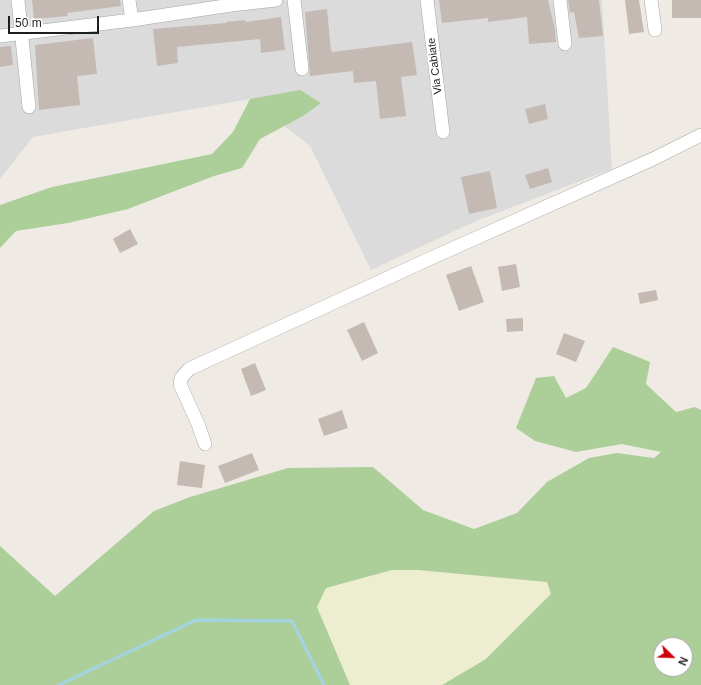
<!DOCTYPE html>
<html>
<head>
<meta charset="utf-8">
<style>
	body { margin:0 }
	#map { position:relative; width:701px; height:685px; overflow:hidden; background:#efebe4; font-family:Helvetica,sans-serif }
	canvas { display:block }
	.north { position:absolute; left:653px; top:637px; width:40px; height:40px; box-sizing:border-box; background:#fff; border:1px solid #a5a5a5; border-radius:50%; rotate:113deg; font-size:11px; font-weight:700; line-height:16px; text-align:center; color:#1e1e1e }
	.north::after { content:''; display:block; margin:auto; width:14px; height:18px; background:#cc000c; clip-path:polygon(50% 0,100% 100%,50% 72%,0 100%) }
	.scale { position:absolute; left:8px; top:16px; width:91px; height:18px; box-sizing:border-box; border:2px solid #1e1e1e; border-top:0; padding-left:5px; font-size:12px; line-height:14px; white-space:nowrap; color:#1e1e1e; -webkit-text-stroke:3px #fff; paint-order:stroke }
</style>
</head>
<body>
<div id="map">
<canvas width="701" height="685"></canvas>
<div class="north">N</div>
<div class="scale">50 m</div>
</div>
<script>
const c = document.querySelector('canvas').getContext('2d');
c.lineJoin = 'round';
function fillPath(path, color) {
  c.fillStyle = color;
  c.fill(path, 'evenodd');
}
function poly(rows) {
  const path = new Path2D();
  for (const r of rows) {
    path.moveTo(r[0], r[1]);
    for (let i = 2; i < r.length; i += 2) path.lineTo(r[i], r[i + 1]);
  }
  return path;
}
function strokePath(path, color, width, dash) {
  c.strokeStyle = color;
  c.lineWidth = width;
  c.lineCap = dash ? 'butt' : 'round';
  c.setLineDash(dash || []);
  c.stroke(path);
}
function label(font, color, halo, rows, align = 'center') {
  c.font = font + ' Helvetica,sans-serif';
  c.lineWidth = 4;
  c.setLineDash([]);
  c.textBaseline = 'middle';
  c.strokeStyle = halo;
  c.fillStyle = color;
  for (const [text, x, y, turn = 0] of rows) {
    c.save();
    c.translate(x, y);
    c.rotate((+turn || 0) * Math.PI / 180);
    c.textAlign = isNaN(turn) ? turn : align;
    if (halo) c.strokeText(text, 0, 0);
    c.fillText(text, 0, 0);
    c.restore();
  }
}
const residential = poly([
	[0,0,602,0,612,169,476,221,371,270,310,146,250,99,33,137,0,179]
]);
const farmland = poly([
	[392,570,418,570,547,582,551,594,486,659,442,685,350,685,317,606,326,588]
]);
const forest = poly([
	[300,90,321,103,303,116,260,139,242,168,214,176,128,209,68,223,16,231,0,248,0,205,52,187,212,154,233,132,250,99],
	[613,347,650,362,646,384,676,412,695,407,701,410,701,685,442,685,486,659,551,594,547,582,418,570,392,570,326,588,317,607,350,685,0,685,0,546,55,596,154,511,190,497,288,468,373,467,423,510,474,529,517,513,547,482,589,458,617,453,654,458,661,452,622,444,576,452,535,441,516,428,536,378,554,376,566,398,586,388],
	[661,645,685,645,685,669,661,669]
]);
const stream = poly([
	[59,685,196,620,292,621,324,685]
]);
const building = poly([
	[32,0,120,0,121,6,67,13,68,16,34,19],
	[439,0,548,0,555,29,556,42,529,44,527,17,488,22,488,18,442,23],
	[568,0,599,0,603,36,579,38,574,12,570,13],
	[625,0,639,0,644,32,629,34],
	[672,0,701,0,701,18,672,18],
	[327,9,331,51,333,52,412,42,417,75,401,77,406,116,380,119,376,81,354,83,353,71,310,76,305,12],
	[281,17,285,50,261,53,260,39,177,47,178,63,157,66,153,29,226,23,226,22,245,20,246,22],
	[93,38,97,74,77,76,80,105,39,110,35,45],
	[11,46,13,65,0,67,0,47],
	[545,104,548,119,529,124,525,109],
	[548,168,552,182,530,189,525,175],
	[490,171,497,208,469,214,461,177],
	[130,229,138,244,120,253,113,239],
	[516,264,520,287,502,291,498,267],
	[471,266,484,302,459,311,446,275],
	[656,290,658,300,640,304,638,293],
	[523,318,523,331,507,332,506,319],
	[364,322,378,353,362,361,347,330],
	[564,333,585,341,576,362,556,354],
	[255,363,266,390,251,396,241,369],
	[342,410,348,428,324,436,318,419],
	[252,453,259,470,225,483,218,466],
	[180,461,205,465,202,488,177,485]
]);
const minor = poly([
	[18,0,29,107],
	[129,0,132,20],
	[294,0,302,69],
	[427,0,443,132],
	[560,0,565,44],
	[651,0,655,30],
	[0,36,132,20,231,5,276,0],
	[205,444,198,424,180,384,181,378,189,369,429,259,653,159,701,135]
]);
const streetNames = [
	["Via Cabiate",435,66,-97]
];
fillPath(residential, '#dcdbdb');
fillPath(farmland, '#edeecf');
fillPath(forest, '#acce99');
strokePath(stream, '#a4d3dd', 3.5);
fillPath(building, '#c4bab3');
strokePath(minor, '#a5a5a5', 14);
strokePath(minor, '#fff', 13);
label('11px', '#1e1e1e', '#fff', streetNames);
</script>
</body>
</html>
